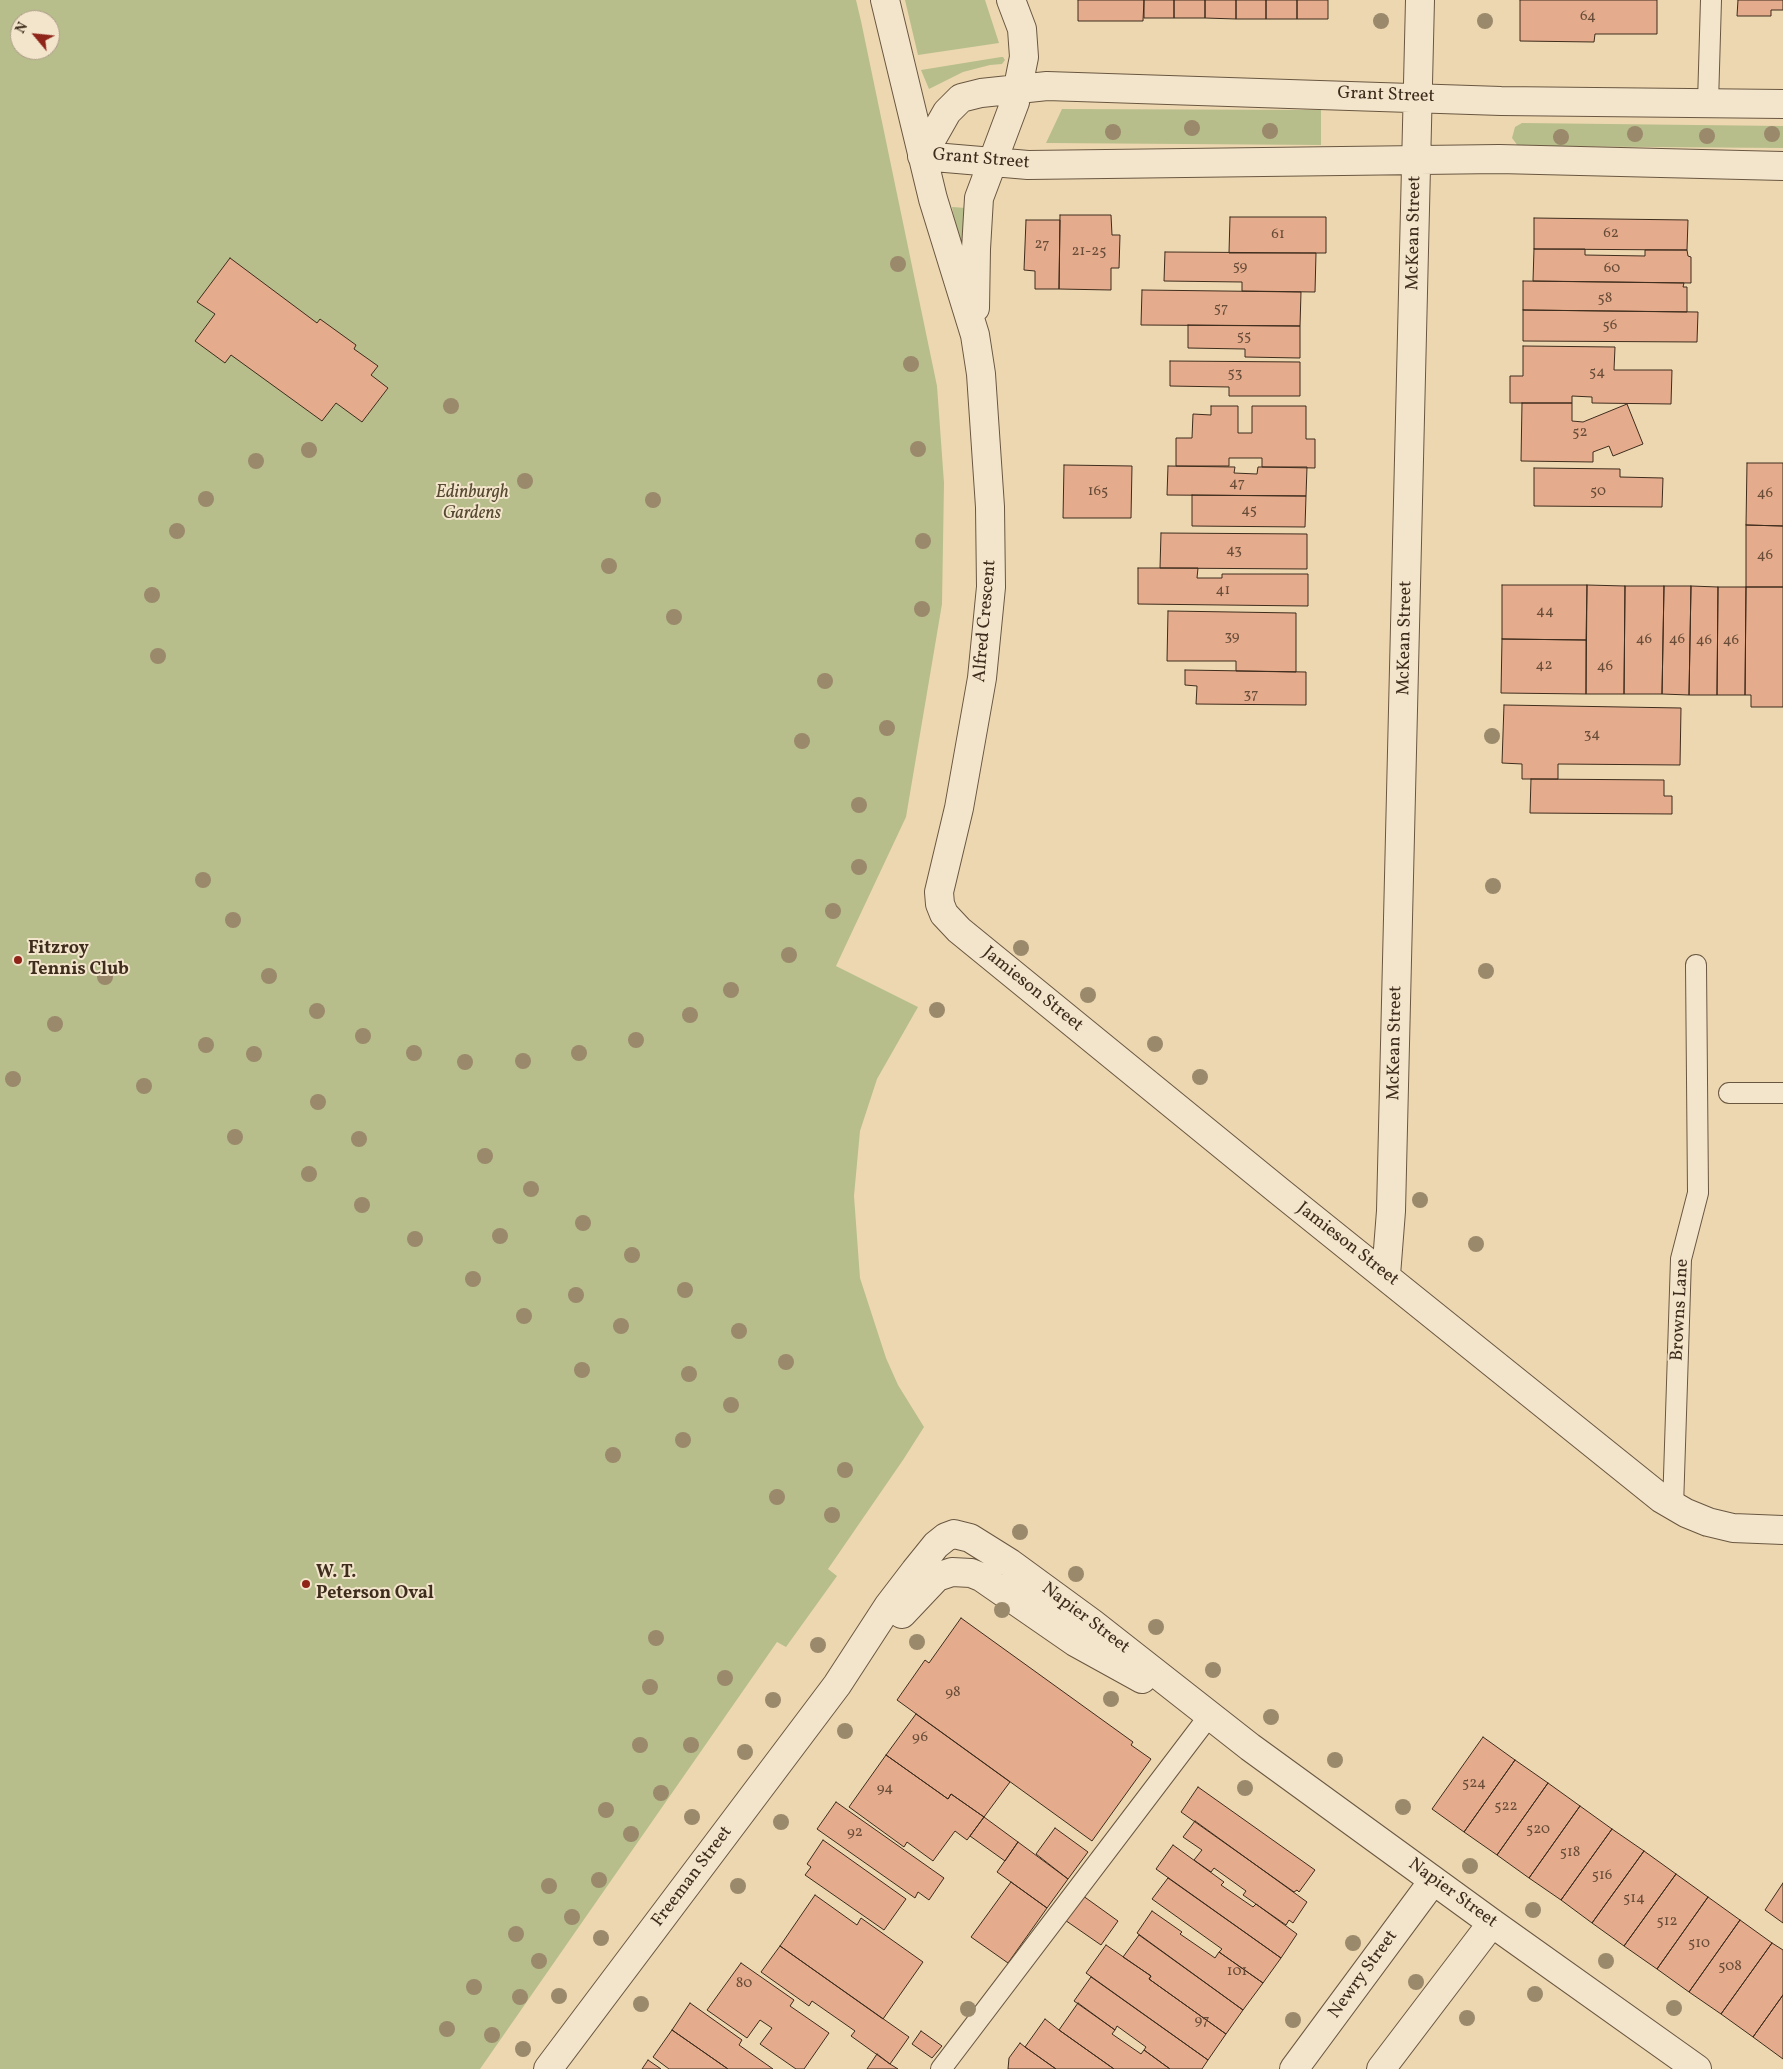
<!DOCTYPE html>
<html>
<head>
<meta charset="utf-8">
<style>
	body { margin:0 }
	#map { position:relative; width:1783px; height:2069px; overflow:hidden; background:#edd7b1; font-family:Vollkorn,serif }
	canvas { display:block }
	.north { position:absolute; left:10px; top:10px; width:50px; height:50px; box-sizing:border-box; background:#f3e5cc; border:1px solid #ab9b86; border-radius:50%; rotate:298deg; font-size:14px; font-weight:700; line-height:20px; text-align:center; color:#3e2c1c }
	.north::after { content:''; display:block; margin:auto; width:18px; height:22px; background:#8f2418; clip-path:polygon(50% 0,100% 100%,50% 72%,0 100%) }
</style>
</head>
<body>
<div id="map">
<canvas width="1783" height="2069"></canvas>
<div class="north">N</div>
</div>
<script>
const c = document.querySelector('canvas').getContext('2d');
c.lineJoin = 'round';
function fillPath(path, color) {
  c.fillStyle = color;
  c.fill(path, 'evenodd');
}
function poly(rows) {
  const path = new Path2D();
  for (const r of rows) {
    path.moveTo(r[0], r[1]);
    for (let i = 2; i < r.length; i += 2) path.lineTo(r[i], r[i + 1]);
  }
  return path;
}
function strokePath(path, color, width, dash) {
  c.strokeStyle = color;
  c.lineWidth = width;
  c.lineCap = dash ? 'butt' : 'round';
  c.setLineDash(dash || []);
  c.stroke(path);
}
function label(font, color, halo, rows, align = 'center') {
  c.font = font + ' Vollkorn,serif';
  c.lineWidth = 4;
  c.setLineDash([]);
  c.textBaseline = 'middle';
  c.strokeStyle = halo;
  c.fillStyle = color;
  for (const [text, x, y, turn = 0] of rows) {
    c.save();
    c.translate(x, y);
    c.rotate((+turn || 0) * Math.PI / 180);
    c.textAlign = isNaN(turn) ? turn : align;
    if (halo) c.strokeText(text, 0, 0);
    c.fillText(text, 0, 0);
    c.restore();
  }
}
const green = poly([
	[0,0,856,0,861,21,937,386,944,483,942,604,906,817,836,966,918,1007,877,1079,860,1131,854,1196,860,1278,886,1358,898,1385,924,1427,903,1460,828,1569,837,1576,786,1647,777,1642,480,2069,0,2069],
	[20,20,50,20,50,50,20,50],
	[905,0,985,0,999,43,918,55],
	[1001,57,1003,57,1005,60,1002,64,990,65,963,72,929,89,921,70],
	[1062,109,1321,110,1321,145,1046,143],
	[1522,123,1783,126,1783,148,1523,146,1518,146,1512,138,1515,127],
	[952,207,966,208,963,267]
]);
const building = poly([
	[1078,0,1144,0,1143,21,1078,21,1078,0],
	[1144,0,1174,0,1174,18,1144,18,1144,0],
	[1174,0,1205,0,1205,18,1174,18,1174,0],
	[1205,0,1236,0,1236,19,1205,18,1205,0],
	[1236,0,1266,0,1266,19,1236,19,1236,0],
	[1266,0,1297,0,1297,19,1266,19,1266,0],
	[1297,0,1328,0,1328,19,1297,19,1297,0],
	[1520,0,1657,0,1657,34,1595,34,1594,42,1520,41,1520,0],
	[1738,0,1783,0,1783,10,1771,10,1771,16,1737,16,1738,0],
	[1060,215,1111,215,1112,235,1120,235,1119,268,1111,268,1111,290,1059,289,1060,215],
	[1230,217,1326,217,1326,253,1229,253,1230,217],
	[1534,218,1688,220,1687,250,1534,249,1534,218],
	[1026,220,1060,220,1059,289,1035,289,1035,271,1024,270,1026,220],
	[1534,249,1585,249,1585,255,1645,256,1645,250,1687,250,1688,256,1691,257,1691,283,1533,281,1534,249],
	[1165,252,1316,253,1315,292,1242,291,1242,282,1164,281,1165,252],
	[230,258,317,323,320,319,356,345,354,349,378,366,371,375,388,388,362,422,336,403,322,421,231,355,225,363,195,341,215,314,197,302,230,258],
	[1523,281,1684,283,1683,287,1687,287,1687,312,1523,310,1523,281],
	[1142,290,1301,292,1300,326,1141,325,1142,290],
	[1523,310,1698,312,1697,342,1523,341,1523,310],
	[1188,325,1300,326,1300,358,1245,357,1245,349,1188,348,1188,325],
	[1523,346,1615,347,1614,370,1672,370,1671,404,1592,403,1592,397,1572,396,1572,403,1510,403,1510,376,1523,376,1523,346],
	[1170,361,1300,362,1300,396,1229,396,1229,387,1170,386,1170,361],
	[1522,403,1572,403,1572,421,1583,422,1627,404,1643,444,1613,456,1609,446,1593,452,1593,462,1521,461,1522,403],
	[1211,406,1238,406,1238,433,1252,433,1252,406,1306,406,1306,439,1315,439,1315,468,1262,467,1262,458,1229,458,1229,466,1176,466,1176,438,1192,438,1193,414,1211,415,1211,406],
	[1747,463,1783,463,1783,526,1746,525,1747,463],
	[1064,465,1132,466,1131,518,1063,518,1064,465],
	[1168,466,1235,467,1234,473,1257,474,1258,467,1307,467,1306,496,1167,495,1168,466],
	[1534,468,1620,469,1620,477,1663,478,1662,507,1534,506,1534,468],
	[1192,495,1306,496,1305,527,1192,526,1192,495],
	[1746,525,1783,526,1783,587,1746,587,1746,525],
	[1161,533,1307,534,1307,569,1160,568,1161,533],
	[1138,568,1198,568,1197,578,1222,578,1222,574,1308,574,1308,606,1138,604,1138,568],
	[1502,585,1587,585,1586,640,1502,639,1502,585],
	[1587,585,1625,586,1624,694,1586,694,1587,585],
	[1625,586,1664,586,1662,694,1624,694,1625,586],
	[1664,586,1691,586,1689,695,1662,694,1664,586],
	[1691,586,1718,587,1717,695,1689,695,1691,586],
	[1718,587,1746,587,1745,695,1717,695,1718,587],
	[1746,587,1783,587,1783,707,1751,707,1751,695,1745,695,1746,587],
	[1168,611,1296,613,1296,672,1236,671,1236,661,1167,661,1168,611],
	[1502,639,1586,640,1586,694,1501,693,1502,639],
	[1185,670,1306,672,1306,705,1196,704,1197,686,1185,685,1185,670],
	[1504,705,1681,708,1680,765,1558,764,1558,779,1522,779,1522,764,1502,763,1504,705],
	[1531,779,1664,780,1664,796,1672,796,1672,814,1530,813,1531,779],
	[961,1618,1133,1742,1131,1745,1151,1759,1092,1841,897,1700,925,1660,929,1663,961,1618],
	[916,1714,1010,1782,984,1817,951,1794,948,1799,886,1755,916,1714],
	[1483,1737,1515,1760,1464,1832,1432,1809,1483,1737],
	[886,1755,948,1799,951,1794,984,1817,967,1840,955,1831,933,1861,907,1842,904,1847,849,1807,886,1755],
	[1515,1760,1548,1783,1497,1855,1464,1832,1515,1760],
	[1548,1783,1580,1806,1529,1878,1497,1855,1548,1783],
	[1198,1787,1315,1870,1299,1892,1297,1890,1294,1892,1181,1812,1198,1787],
	[836,1802,944,1878,929,1900,918,1892,915,1898,817,1829,836,1802],
	[1580,1806,1612,1829,1561,1900,1529,1878,1580,1806],
	[984,1817,1018,1842,1005,1861,970,1836,984,1817],
	[1195,1821,1307,1902,1293,1923,1289,1920,1286,1925,1243,1895,1246,1891,1214,1868,1211,1872,1194,1860,1202,1850,1183,1837,1195,1821],
	[1055,1828,1088,1852,1068,1879,1036,1854,1055,1828],
	[1612,1829,1644,1851,1592,1923,1561,1900,1612,1829],
	[823,1840,906,1899,884,1930,805,1875,811,1867,807,1864,823,1840],
	[1018,1842,1068,1879,1047,1908,997,1872,1018,1842],
	[1173,1845,1224,1882,1221,1885,1253,1907,1256,1904,1297,1934,1281,1958,1156,1869,1173,1845],
	[1644,1851,1676,1874,1624,1946,1592,1923,1644,1851],
	[1676,1874,1708,1897,1657,1969,1624,1946,1676,1874],
	[1168,1878,1281,1958,1263,1983,1219,1952,1222,1949,1152,1899,1168,1878],
	[1011,1882,1047,1908,1008,1963,971,1937,1011,1882],
	[1783,1883,1783,1923,1765,1910,1783,1883],
	[1079,1893,1118,1921,1101,1945,1062,1918,1079,1893],
	[815,1895,857,1925,861,1918,923,1962,883,2019,780,1946,815,1895],
	[1708,1897,1740,1920,1689,1992,1657,1969,1708,1897],
	[1152,1911,1182,1932,1180,1934,1215,1958,1219,1952,1263,1983,1243,2010,1137,1933,1152,1911],
	[1740,1920,1772,1943,1721,2014,1689,1992,1740,1920],
	[1139,1935,1243,2010,1226,2034,1149,1979,1151,1976,1123,1957,1139,1935],
	[1772,1943,1783,1950,1783,1995,1753,2037,1721,2014,1772,1943],
	[1106,1945,1151,1976,1149,1979,1226,2034,1208,2060,1086,1973,1106,1945],
	[780,1946,909,2037,890,2064,851,2036,855,2031,812,2001,809,2006,761,1972,780,1946],
	[741,1963,794,2000,790,2006,829,2033,804,2069,796,2069,760,2044,772,2028,760,2020,747,2038,707,2010,741,1963],
	[1091,1977,1208,2060,1202,2069,1170,2069,1144,2050,1146,2047,1117,2026,1115,2030,1074,2001,1091,1977],
	[1783,1995,1783,2059,1753,2037,1783,1995],
	[690,2003,742,2040,739,2045,773,2069,728,2069,672,2030,690,2003],
	[1078,2003,1115,2030,1112,2034,1141,2054,1144,2050,1170,2069,1114,2069,1059,2030,1078,2003],
	[1045,2019,1059,2030,1114,2069,1056,2069,1025,2047,1045,2019],
	[672,2030,728,2069,669,2069,653,2057,672,2030],
	[921,2031,942,2046,932,2058,912,2044,921,2031],
	[1020,2043,1025,2047,1056,2069,1008,2069,1009,2058,1020,2043],
	[877,2054,890,2064,898,2069,867,2069,877,2054],
	[648,2060,661,2069,642,2069,648,2060]
]);
const service = poly([
	[1708,103,1711,0],
	[1729,1093,1783,1093],
	[1673,1507,1681,1259,1698,1193,1696,965],
	[941,2069,1209,1716]
]);
const minor = poly([
	[885,0,933,199,975,335,981,374,990,507,991,587,982,678,959,808,939,892,940,904,944,914,959,930,1279,1191,1662,1499,1686,1513,1708,1522,1733,1528,1783,1530],
	[1783,104,1501,101,1047,86,981,93,961,98,947,112,922,156,1028,165,1499,159,1783,166],
	[975,308,976,249,979,198,1015,102,1024,57,1022,29,1011,0],
	[1386,1275,1391,1211,1420,0],
	[902,1614,937,1577,952,1572,971,1573,981,1577,1075,1642,1142,1679],
	[548,2069,837,1685,889,1605,915,1571,936,1545,946,1537,954,1534,970,1538,1010,1563,1092,1623,1250,1747,1492,1923,1697,2069],
	[1294,2069,1433,1881],
	[1381,2069,1492,1923]
]);
const trees = [
	[1381,21],
	[1485,21],
	[1192,128],
	[1270,131],
	[1113,132],
	[1635,134],
	[1772,134],
	[1707,136],
	[1561,137],
	[898,264],
	[911,364],
	[451,406],
	[918,449],
	[309,450],
	[256,461],
	[525,481],
	[206,499],
	[653,500],
	[177,531],
	[923,541],
	[609,566],
	[152,595],
	[922,609],
	[674,617],
	[158,656],
	[825,681],
	[887,728],
	[1492,736],
	[802,741],
	[859,805],
	[859,867],
	[203,880],
	[1493,886],
	[833,911],
	[233,920],
	[1021,948],
	[789,955],
	[1486,971],
	[269,976],
	[105,977],
	[731,990],
	[1088,995],
	[937,1010],
	[317,1011],
	[690,1015],
	[55,1024],
	[363,1036],
	[636,1040],
	[1155,1044],
	[206,1045],
	[414,1053],
	[579,1053],
	[254,1054],
	[523,1061],
	[465,1062],
	[1200,1077],
	[13,1079],
	[144,1086],
	[318,1102],
	[235,1137],
	[359,1139],
	[485,1156],
	[309,1174],
	[531,1189],
	[1420,1200],
	[362,1205],
	[583,1223],
	[500,1236],
	[415,1239],
	[1476,1244],
	[632,1255],
	[473,1279],
	[685,1290],
	[576,1295],
	[524,1316],
	[621,1326],
	[739,1331],
	[786,1362],
	[582,1370],
	[689,1374],
	[731,1405],
	[683,1440],
	[613,1455],
	[845,1470],
	[777,1497],
	[832,1515],
	[1020,1532],
	[1076,1574],
	[1002,1610],
	[1156,1627],
	[656,1638],
	[917,1642],
	[818,1645],
	[1213,1670],
	[725,1678],
	[650,1687],
	[1111,1699],
	[773,1700],
	[1271,1717],
	[845,1731],
	[640,1745],
	[691,1745],
	[745,1752],
	[1335,1760],
	[1245,1788],
	[661,1793],
	[1403,1807],
	[606,1810],
	[692,1817],
	[781,1822],
	[631,1834],
	[1470,1866],
	[599,1880],
	[549,1886],
	[738,1886],
	[1533,1910],
	[572,1917],
	[516,1934],
	[601,1938],
	[1353,1943],
	[539,1961],
	[1606,1961],
	[1416,1982],
	[474,1987],
	[1535,1994],
	[559,1996],
	[520,1997],
	[641,2004],
	[1674,2008],
	[968,2009],
	[1467,2018],
	[1293,2020],
	[447,2029],
	[492,2035],
	[523,2049]
];
const markers = [
	[18,960,5,"#8f2418"],
	[306,1584,5,"#8f2418"]
];
const numberNames = [
	["64",1588,17],
	["62",1611,234],
	["61",1278,235],
	["27",1042,245],
	["21-25",1089,252],
	["59",1240,267],
	["60",1612,269],
	["58",1605,299],
	["57",1221,309],
	["56",1610,326],
	["55",1244,337],
	["54",1597,373],
	["53",1235,374],
	["52",1580,433],
	["47",1237,484],
	["165",1098,492],
	["50",1598,492],
	["46",1765,494],
	["45",1249,511],
	["43",1234,551],
	["46",1765,556],
	["41",1223,591],
	["44",1545,612],
	["39",1232,637],
	["46",1644,640],
	["46",1677,640],
	["46",1704,641],
	["46",1731,641],
	["42",1544,666],
	["46",1605,667],
	["37",1251,695],
	["34",1592,735],
	["98",953,1693],
	["96",920,1738],
	["524",1474,1784],
	["94",885,1789],
	["522",1506,1807],
	["520",1538,1830],
	["92",855,1833],
	["518",1570,1853],
	["516",1602,1876],
	["514",1634,1899],
	["512",1667,1922],
	["510",1699,1944],
	["508",1730,1967],
	["101",1237,1972],
	["80",744,1984],
	["97",1202,2021]
];
const streetNames = [
	["Grant Street",1386,96,2],
	["Grant Street",981,160,5],
	["McKean Street",1415,233,-89],
	["Alfred Crescent",986,621,-85],
	["McKean Street",1406,638,-89],
	["Jamieson Street",1032,990,39],
	["McKean Street",1396,1043,-89],
	["Jamieson Street",1347,1245,38],
	["Browns Lane",1681,1310,-87],
	["Napier Street",1085,1619,37],
	["Freeman Street",693,1877,-53],
	["Napier Street",1452,1894,36],
	["Newry Street",1364,1975,-54]
];
const parkNames = [
	["Edinburgh",472,494],
	["Gardens",472,515]
];
const poiNames = [
	["Fitzroy",28,950],
	["Tennis Club",28,971],
	["W. T.",316,1574],
	["Peterson Oval",316,1595]
];
fillPath(green, '#b7be8c');
fillPath(building, '#e4ab8c');
strokePath(building, '#3e2c1c', 1);
strokePath(service, '#6a5741', 22);
strokePath(minor, '#6a5741', 30);
strokePath(service, '#f3e5cc', 20);
strokePath(minor, '#f3e5cc', 28);
c.fillStyle = '#9a896b';
for (const [x, y] of trees) {
  c.beginPath();
  c.arc(x, y, 8, 0, 2 * Math.PI);
  c.fill();
}
for (const [x, y, r, color] of markers) {
  const dot = new Path2D();
  dot.arc(x, y, r, 0, 2 * Math.PI);
  c.fillStyle = color;
  c.fill(dot);
  strokePath(dot, '#f3e5cc', 2);
}
label('15px', '#684c38', null, numberNames);
label('18px', '#3e2c1c', '#f3e5cc', streetNames);
label('italic 18px', '#564932', '#f3e5cc', parkNames);
label('bold 18px', '#3e2c1c', '#f3e5cc', poiNames, 'left');
</script>
</body>
</html>
